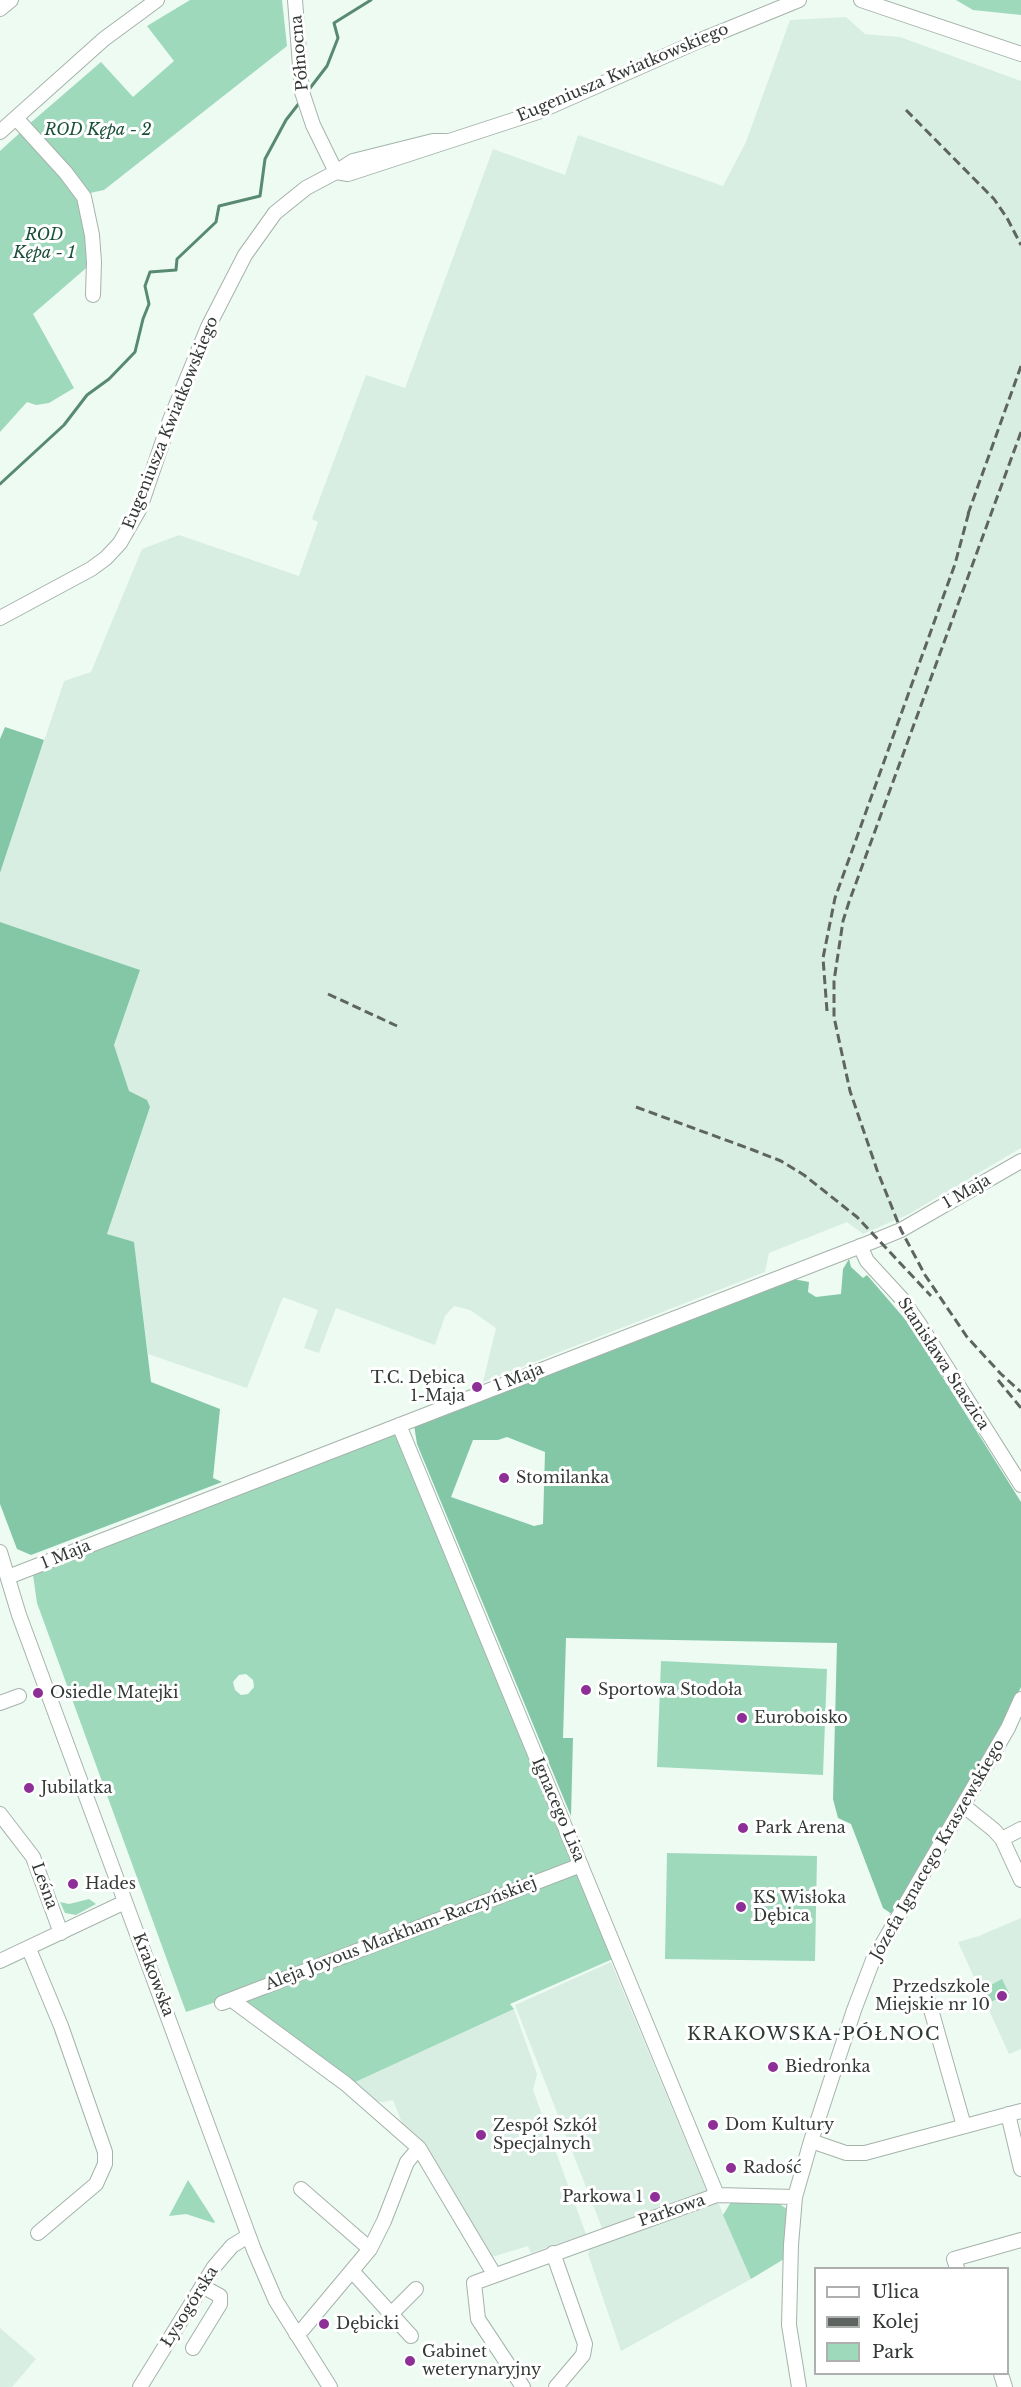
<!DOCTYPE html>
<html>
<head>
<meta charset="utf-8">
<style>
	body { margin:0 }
	#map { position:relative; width:1021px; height:2387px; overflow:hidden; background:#edfbf3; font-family:"Libre Baskerville",serif }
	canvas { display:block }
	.legend { position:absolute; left:814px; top:2267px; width:195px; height:108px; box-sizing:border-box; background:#fff; border:2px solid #aeb0af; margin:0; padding:8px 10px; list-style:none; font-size:18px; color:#343936 }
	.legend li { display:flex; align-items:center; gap:12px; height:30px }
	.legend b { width:30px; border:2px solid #aeb0af }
</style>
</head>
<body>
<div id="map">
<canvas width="1021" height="2387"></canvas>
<ul class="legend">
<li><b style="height:8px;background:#fff"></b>Ulica</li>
<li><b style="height:8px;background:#5e6561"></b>Kolej</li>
<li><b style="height:16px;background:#9fd9bc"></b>Park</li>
</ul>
</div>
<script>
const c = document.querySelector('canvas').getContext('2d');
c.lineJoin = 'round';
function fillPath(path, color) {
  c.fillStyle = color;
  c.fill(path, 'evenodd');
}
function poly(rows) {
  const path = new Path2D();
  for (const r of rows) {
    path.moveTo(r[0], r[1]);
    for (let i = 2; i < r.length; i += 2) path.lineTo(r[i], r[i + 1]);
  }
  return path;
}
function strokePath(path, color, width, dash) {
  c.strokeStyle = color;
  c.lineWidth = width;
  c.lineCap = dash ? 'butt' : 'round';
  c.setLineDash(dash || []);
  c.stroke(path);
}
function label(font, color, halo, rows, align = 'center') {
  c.font = font + ' "Libre Baskerville",serif';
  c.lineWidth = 6;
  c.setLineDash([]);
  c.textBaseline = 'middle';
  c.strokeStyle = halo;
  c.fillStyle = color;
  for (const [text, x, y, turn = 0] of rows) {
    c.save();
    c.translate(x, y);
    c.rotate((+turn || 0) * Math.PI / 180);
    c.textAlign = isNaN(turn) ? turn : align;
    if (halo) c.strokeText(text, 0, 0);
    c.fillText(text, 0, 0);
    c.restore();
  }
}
const built = poly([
	[846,17,865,34,900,37,1021,81,1021,1148,909,1214,863,1234,847,1222,769,1253,765,1272,483,1382,496,1328,470,1310,454,1306,445,1316,435,1345,336,1308,319,1353,304,1348,318,1310,283,1297,247,1388,148,1354,134,1243,107,1234,150,1107,147,1100,129,1092,114,1045,140,970,0,922,0,873,64,681,91,672,142,549,179,535,299,576,318,522,312,519,366,375,405,388,493,149,565,175,578,135,723,186,746,142,790,20],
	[1021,1918,1021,2049,1009,2054,958,1942,979,1936],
	[611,1962,707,2192,604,2233,515,2005],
	[514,2009,537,2074,533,2090,586,2234,531,2253,528,2246,489,2258,404,2128,393,2100,383,2102,371,2100,351,2084],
	[718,2202,751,2279,621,2351,588,2254,591,2246],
	[0,2328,36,2359,12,2387,0,2387]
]);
const green = poly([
	[190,0,282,0,287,46,104,190,90,193,28,125,101,62,133,97,174,61,147,26],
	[956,0,1021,0,1021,15,973,10],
	[23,130,79,195,92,263,33,314,74,388,49,403,36,405,27,402,0,432,0,151],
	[392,1433,397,1434,615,1958,510,2004,514,2009,351,2084,234,1996,186,2012,37,1603,33,1575],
	[246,1674,253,1680,254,1687,248,1694,241,1695,235,1690,233,1682,239,1675],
	[661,1661,827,1669,823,1775,657,1767],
	[667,1853,817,1856,815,1961,665,1959],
	[89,1899,96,1904,76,1915,65,1913,60,1902,69,1904],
	[1002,1979,1009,1993,989,2003,983,1989],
	[188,2180,215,2222,214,2223,186,2214,169,2216],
	[731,2202,778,2203,787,2209,784,2259,751,2279,723,2215]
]);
const forest = poly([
	[5,727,44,740,0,873,0,739],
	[0,922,140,970,114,1045,129,1091,147,1100,150,1107,107,1234,134,1242,151,1382,220,1409,213,1478,222,1482,31,1555,17,1549,0,1504],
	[849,1259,851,1267,863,1278,867,1275,910,1325,1021,1502,1021,1687,1003,1725,893,1915,883,1908,851,1824,838,1818,833,1799,837,1643,566,1638,563,1738,573,1738,571,1816,417,1444,414,1425,793,1279,809,1282,808,1292,816,1297,841,1294,843,1269],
	[507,1437,545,1452,543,1524,534,1526,451,1497,473,1440,498,1440]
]);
const stream = poly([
	[307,92,327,66,338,38,334,23,371,0],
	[0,484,64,425,87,395,109,379,135,352,143,319,149,304,145,286,150,272,176,270,177,259,216,222,219,206,260,196,265,159,286,120,300,102]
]);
const minor = poly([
	[861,0,1021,54],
	[0,9,11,0],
	[16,118,66,173,84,197,92,235,94,262,93,295],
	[0,132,104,39,157,0],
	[445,141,433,141,353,161,336,172,348,174,538,112,701,40,799,0],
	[0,618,91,569,106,558,120,543,140,508,170,420,208,327,245,255,275,213,306,188,336,172,313,125,302,92,295,0],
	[860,1246,867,1261,902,1299,920,1325,1021,1485],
	[399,1425,717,2195],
	[0,1552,19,1615,254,2250,276,2301,330,2387],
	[8,1577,879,1239,901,1230,1021,1161],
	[0,1703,19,1696],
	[964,1806,994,1830,1002,1839,1021,1880],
	[0,1814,33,1857,61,1933],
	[1002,1839,1021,1829],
	[29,1949,61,2026,105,2152,105,2164,96,2184,38,2233],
	[0,1961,125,1902],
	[926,1992,964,2126],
	[232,2000,346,2084,419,2148,494,2274],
	[222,2003,581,1865],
	[1008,2114,1021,2169],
	[811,2141,846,2153,865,2153,1021,2111],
	[301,2189,370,2249],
	[553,2253,585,2344,583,2355,556,2387],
	[957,2268,954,2259,1021,2240],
	[352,2271,411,2336],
	[392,2313,416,2289],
	[296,2334,303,2329,370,2249,384,2221,407,2162,419,2148],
	[193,2348,220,2304,220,2296,202,2286],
	[1001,2374,1005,2387],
	[140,2387,214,2267,232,2246,248,2236],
	[523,2387,478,2319,474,2283,717,2195,795,2197],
	[799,2387,789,2325,791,2245,795,2197,811,2141,854,2010,873,1960,1008,1728,1021,1699]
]);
const rail = poly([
	[906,110,994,199,1007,218,1021,245],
	[1021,432,849,902,843,921,834,981,834,1017,850,1091,877,1170,901,1230,925,1275,967,1337,1001,1374,1021,1392],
	[968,514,1021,366],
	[328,994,397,1026],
	[827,1011,823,958,835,898,955,564,970,508],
	[636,1107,753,1150,781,1161,804,1175,857,1217,931,1296],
	[998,1380,1021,1408]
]);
const markers = [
	[477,1387,6,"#8e2f98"],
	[504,1478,6,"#8e2f98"],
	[586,1690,6,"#8e2f98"],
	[38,1693,6,"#8e2f98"],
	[742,1718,6,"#8e2f98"],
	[29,1788,6,"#8e2f98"],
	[743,1828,6,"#8e2f98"],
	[73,1884,6,"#8e2f98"],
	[741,1907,6,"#8e2f98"],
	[1002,1996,6,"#8e2f98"],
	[773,2067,6,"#8e2f98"],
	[713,2125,6,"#8e2f98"],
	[481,2135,6,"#8e2f98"],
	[731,2168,6,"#8e2f98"],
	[655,2197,6,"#8e2f98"],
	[324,2324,6,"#8e2f98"],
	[410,2361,6,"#8e2f98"]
];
const streetNames = [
	["Północna",300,53,-95],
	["Eugeniusza Kwiatkowskiego",623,73,-23],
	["Eugeniusza Kwiatkowskiego",171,423,-68],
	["1 Maja",967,1192,-30],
	["Stanisława Staszica",943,1364,57],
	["1 Maja",519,1378,-21],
	["1 Maja",66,1555,-22],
	["Ignacego Lisa",558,1810,67],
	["Józefa Ignacego Kraszewskiego",938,1850,-60],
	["Leśna",44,1886,70],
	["Aleja Joyous Markham-Raczyńskiej",401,1934,-21],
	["Krakowska",153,1975,69],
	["Parkowa",672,2211,-19],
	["Łysogórska",190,2307,-58]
];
const parkNames = [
	["ROD Kępa - 2",98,130],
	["ROD",44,235],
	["Kępa - 1",44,253]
];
const poiNames = [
	["T.C. Dębica",465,1378,"right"],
	["1-Maja",465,1396,"right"],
	["Stomilanka",516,1478],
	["Sportowa Stodoła",598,1690],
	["Osiedle Matejki",50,1693],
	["Euroboisko",754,1718],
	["Jubilatka",41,1788],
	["Park Arena",755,1828],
	["Hades",85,1884],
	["KS Wisłoka",753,1898],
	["Dębica",753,1916],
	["Przedszkole",990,1987,"right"],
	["Miejskie nr 10",990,2005,"right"],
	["Biedronka",785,2067],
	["Dom Kultury",725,2125],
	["Zespół Szkół",493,2126],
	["Specjalnych",493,2144],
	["Radość",743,2168],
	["Parkowa 1",643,2197,"right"],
	["Dębicki",336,2324],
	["Gabinet",422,2352],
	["weterynaryjny",422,2370]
];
const neighbourhoodNames = [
	["KRAKOWSKA-PÓŁNOC",814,2035]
];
fillPath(built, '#d9eee3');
fillPath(green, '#9fd9bc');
fillPath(forest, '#83c7a7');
strokePath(stream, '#588a72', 3);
strokePath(minor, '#a5b3ab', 16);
strokePath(minor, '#fff', 14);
strokePath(rail, '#5e6561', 3, [9, 4.5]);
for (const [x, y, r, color] of markers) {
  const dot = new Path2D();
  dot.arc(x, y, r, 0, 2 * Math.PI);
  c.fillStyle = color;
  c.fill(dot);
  strokePath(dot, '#fff', 2);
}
label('16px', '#343936', '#fff', streetNames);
label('italic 16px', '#1a4f39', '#fff', parkNames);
label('16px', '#343936', '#fff', poiNames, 'left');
c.letterSpacing = '1.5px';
label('18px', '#2f3a34', '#fff', neighbourhoodNames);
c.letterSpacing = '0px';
</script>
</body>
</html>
